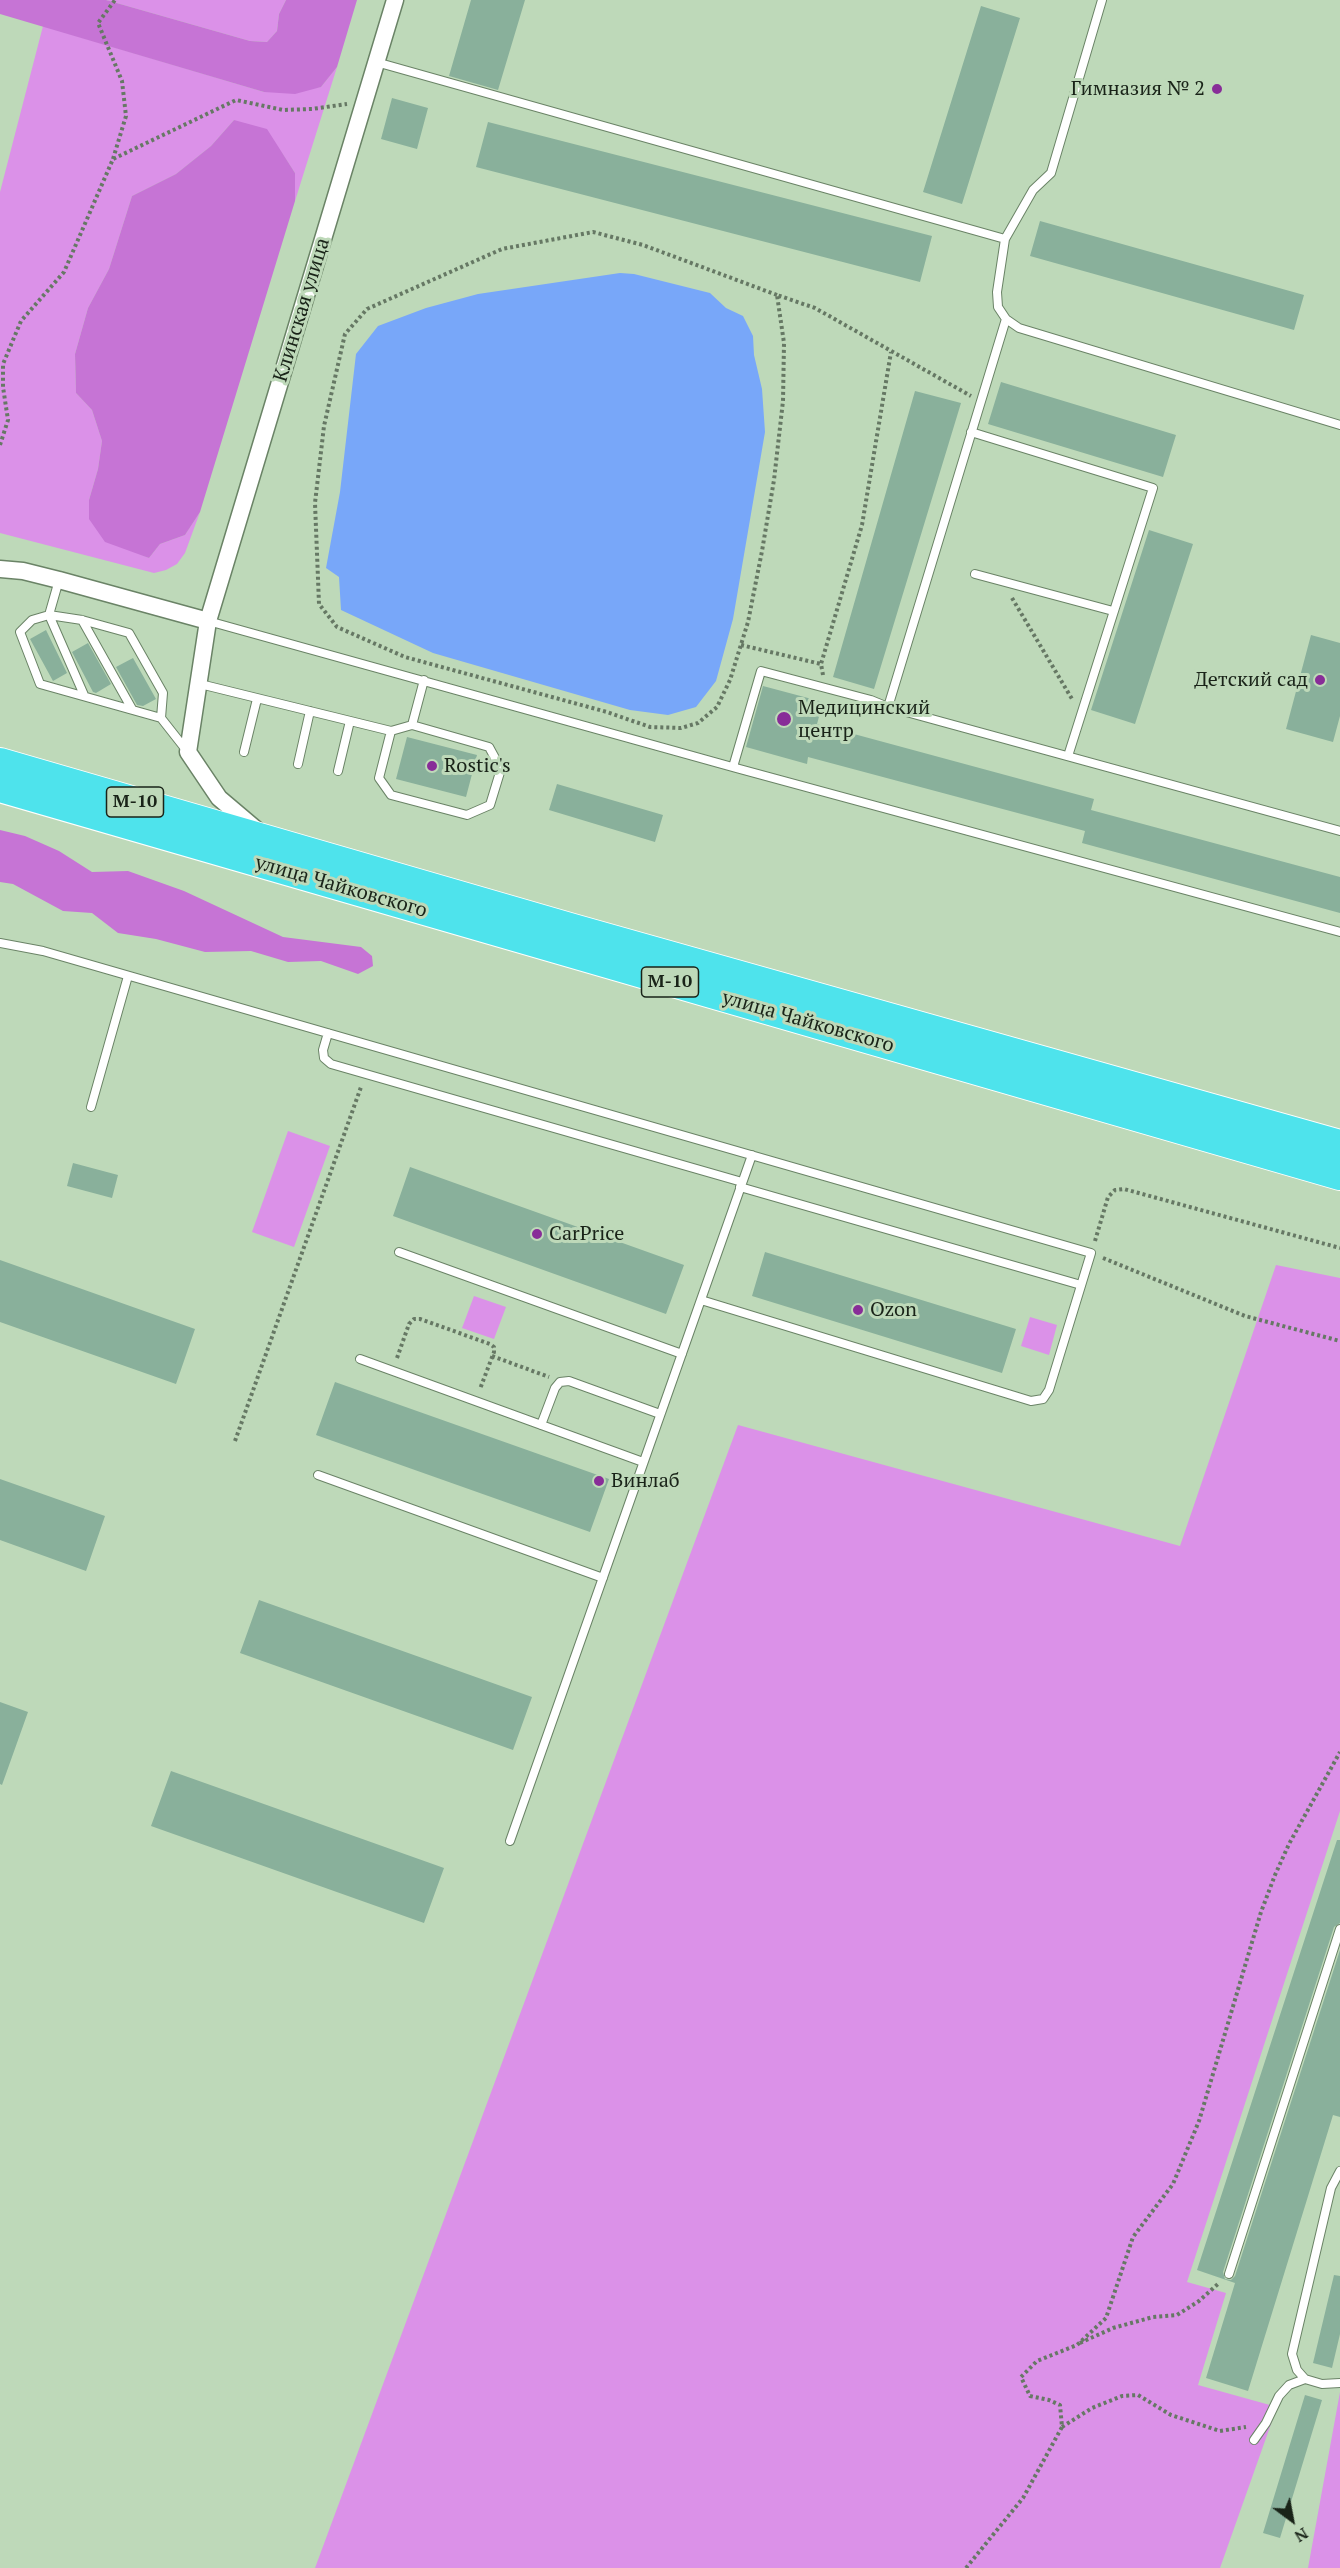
<!DOCTYPE html>
<html>
<head>
<meta charset="utf-8">
<style>
	body { margin:0 }
	#map { position:relative; width:1340px; height:2568px; overflow:hidden; background:#bed9b9; font-family:"PT Serif",serif }
	canvas { display:block }
	.north { position:absolute; left:1262px; top:2490px; width:60px; height:60px; -webkit-text-stroke:4px #bed9b9; paint-order:stroke; rotate:148deg; font-size:16px; font-weight:700; line-height:24px; text-align:center; color:#192318 }
	.north::after { content:''; display:block; margin:auto; width:21px; height:27px; background:#192318; clip-path:polygon(50% 0,100% 100%,50% 72%,0 100%) }
</style>
</head>
<body>
<div id="map">
<canvas width="1340" height="2568"></canvas>
<div class="north">N</div>
</div>
<script>
const c = document.querySelector('canvas').getContext('2d');
c.lineJoin = 'round';
function fillPath(path, color) {
  c.fillStyle = color;
  c.fill(path, 'evenodd');
}
function poly(rows) {
  const path = new Path2D();
  for (const r of rows) {
    path.moveTo(r[0], r[1]);
    for (let i = 2; i < r.length; i += 2) path.lineTo(r[i], r[i + 1]);
  }
  return path;
}
function strokePath(path, color, width, dash) {
  c.strokeStyle = color;
  c.lineWidth = width;
  c.lineCap = dash ? 'butt' : 'round';
  c.setLineDash(dash || []);
  c.stroke(path);
}
function label(font, color, halo, rows, align = 'center') {
  c.font = font + ' "PT Serif",serif';
  c.lineWidth = 6;
  c.setLineDash([]);
  c.textBaseline = 'middle';
  c.strokeStyle = halo;
  c.fillStyle = color;
  for (const [text, x, y, turn = 0] of rows) {
    c.save();
    c.translate(x, y);
    c.rotate((+turn || 0) * Math.PI / 180);
    c.textAlign = isNaN(turn) ? turn : align;
    if (halo) c.strokeText(text, 0, 0);
    c.fillText(text, 0, 0);
    c.restore();
  }
}
const green = poly([
	[106,0,286,0,279,14,277,31,267,42,250,41],
	[43,26,264,92,321,87,337,67,295,201,295,173,282,153,234,120,211,146,176,174,132,196,109,269,88,308,75,354,76,393,92,410,102,441,98,469,89,500,128,549,149,558,160,544,185,535,200,512,185,553,177,564,166,570,154,573,0,533,0,192],
	[288,1131,330,1146,294,1247,252,1232],
	[1276,1265,1340,1278,1340,1811,1187,2282,1226,2293,1198,2385,1277,2407,1220,2568,315,2568,738,1425,1180,1546],
	[474,1296,506,1307,494,1339,462,1328],
	[1030,1317,1057,1325,1049,1355,1021,1346],
	[1340,2392,1340,2568,1308,2568]
]);
const forest = poly([
	[0,0,106,0,250,41,267,42,277,31,279,14,286,0,357,0,337,67,321,87,295,94,264,92,0,14],
	[234,120,267,129,295,173,295,201,200,512,185,535,160,544,149,558,105,542,89,519,89,500,98,469,102,441,92,410,76,393,75,354,88,308,109,269,132,196,176,174,211,146],
	[0,830,25,836,59,851,92,872,128,871,184,891,283,937,361,947,372,956,373,966,358,974,321,961,288,962,251,951,205,952,156,939,118,933,92,913,63,911,13,884,0,882]
]);
const water = poly([
	[620,273,634,274,710,293,726,308,743,316,753,336,754,355,762,389,765,432,733,619,716,681,696,707,668,715,630,710,433,653,341,610,339,577,326,568,340,492,356,354,378,326,426,308,478,294]
]);
const building = poly([
	[471,0,525,0,498,90,449,76],
	[981,6,1020,18,962,204,923,192],
	[392,98,428,108,417,149,381,139],
	[488,122,932,236,920,282,476,167],
	[1040,221,1304,295,1294,330,1030,256],
	[1001,382,1176,435,1163,477,988,424],
	[915,391,961,403,874,689,833,677],
	[1149,530,1193,544,1135,724,1091,710],
	[46,630,67,673,53,681,30,639],
	[1311,635,1340,643,1340,716,1333,742,1286,729],
	[88,643,111,684,96,693,93,692,72,652],
	[133,658,156,699,143,706,137,705,116,667],
	[763,686,823,702,817,724,1094,799,1091,810,1340,877,1340,913,1082,843,1085,831,808,757,807,764,746,747],
	[407,737,477,755,466,797,396,779],
	[557,784,663,815,655,842,549,810],
	[73,1163,118,1175,112,1198,67,1186],
	[410,1167,684,1265,666,1314,393,1216],
	[765,1252,1016,1329,1002,1373,752,1296],
	[0,1260,195,1329,176,1384,0,1322],
	[335,1382,609,1479,590,1532,316,1435],
	[0,1479,105,1516,86,1571,0,1540],
	[259,1600,532,1697,513,1750,240,1653],
	[0,1702,28,1712,2,1785,0,1784],
	[171,1771,444,1868,424,1923,151,1826],
	[1337,1840,1340,1840,1340,1923,1334,1927,1223,2272,1225,2279,1231,2280,1235,2276,1340,1950,1340,2117,1333,2115,1248,2391,1206,2378,1235,2283,1197,2270],
	[1334,2275,1340,2276,1340,2334,1332,2368,1313,2363],
	[1305,2395,1322,2400,1280,2538,1263,2533]
]);
const path = poly([
	[113,159,126,116,122,81,98,23,115,0],
	[777,295,643,245,593,232,502,249,367,309,345,334,324,426,315,503,319,604,337,627,405,657,607,712,650,727,681,728,698,723,717,707,730,680,748,622,762,551,774,480,783,401,784,343,777,295,815,308,971,396],
	[0,445,8,420,3,387,3,364,21,321,64,272,113,159,236,100,283,110,312,109,347,104],
	[1012,598,1072,699],
	[741,645,821,664],
	[823,675,821,664,862,525,891,352],
	[1095,1241,1108,1197,1115,1190,1124,1189,1340,1248],
	[1103,1258,1245,1316,1340,1341],
	[492,1356,549,1377],
	[397,1358,409,1324,414,1319,420,1319,490,1344,494,1347,494,1352,480,1389],
	[235,1441,361,1087],
	[1080,2343,1113,2328,1153,2317,1177,2315,1199,2301,1219,2283],
	[1062,2427,1092,2408,1122,2396,1138,2395,1171,2415,1220,2431,1246,2427],
	[966,2568,1023,2498,1062,2427,1060,2405,1049,2400,1030,2396,1021,2377,1037,2361,1077,2345,1106,2318,1133,2237,1173,2184,1199,2121,1261,1912,1275,1875,1289,1844,1340,1752]
]);
const lane = poly([
	[1102,0,1051,173,1033,190,1005,239,997,292,998,307,1006,319,1019,328,1340,425],
	[376,62,1005,239],
	[1006,319,888,707,1340,831],
	[971,432,1153,488,1068,756],
	[975,574,1113,611],
	[59,580,49,615,84,695],
	[82,620,132,709],
	[208,621,736,768,1340,932],
	[200,684,391,731],
	[161,718,40,684,20,632,32,620,49,615,82,620,129,633,163,693,161,718,187,751],
	[412,725,489,747,501,769,490,805,467,815,391,795,379,778,391,731,412,725],
	[412,725,424,680],
	[244,752,257,699],
	[298,764,310,711],
	[733,767,761,671,871,700,888,707],
	[338,771,350,721],
	[0,943,43,951,1091,1253,1049,1390,1043,1399,1031,1401,701,1300],
	[328,1033,323,1050,324,1058,331,1064,742,1182],
	[91,1107,128,976],
	[740,1187,1081,1285],
	[399,1252,682,1354],
	[360,1359,643,1462],
	[541,1425,555,1388,560,1382,569,1381,660,1414],
	[318,1475,603,1578],
	[510,1841,752,1155],
	[1229,2274,1340,1929],
	[1305,2379,1297,2370,1292,2354,1331,2188,1340,2171],
	[1254,2440,1266,2423,1279,2396,1289,2385,1305,2379,1322,2384,1340,2383]
]);
const street = poly([
	[0,569,23,571,59,580,208,621],
	[258,831,219,798,188,752,208,621,395,0]
]);
const highway = poly([
	[0,763,573,929,1340,1145],
	[0,787,1340,1175]
]);
const markers = [
	[1217,89,6,"#882d98"],
	[1320,680,6,"#882d98"],
	[784,719,8,"#882d98"],
	[432,766,6,"#882d98"],
	[537,1234,6,"#882d98"],
	[858,1310,6,"#882d98"],
	[599,1481,6,"#882d98"]
];
const shields = [
	[135,802,57],
	[670,982,57]
];
const shieldNames = [
	["М-10",135,802],
	["М-10",670,982]
];
const poiNames = [
	["Гимназия № 2",1205,89,"right"],
	["Детский сад",1308,680,"right"],
	["Медицинский",798,708],
	["центр",798,731],
	["Rostic's",444,766],
	["CarPrice",549,1234],
	["Ozon",870,1310],
	["Винлаб",611,1481]
];
const streetNames = [
	["Клинская улица",302,310,-73],
	["улица Чайковского",341,887,16],
	["улица Чайковского",808,1022,16]
];
fillPath(green, '#db91e8');
fillPath(forest, '#c674d5');
fillPath(water, '#78a7f9');
fillPath(building, '#89b09b');
strokePath(lane, '#6a8366', 10);
strokePath(street, '#6a8366', 19);
strokePath(highway, '#fff', 32);
strokePath(path, '#667864', 4, [3, 3]);
strokePath(lane, '#fff', 8);
strokePath(street, '#fff', 16);
strokePath(highway, '#4ee3ec', 30);
for (const [x, y, r, color] of markers) {
  const dot = new Path2D();
  dot.arc(x, y, r, 0, 2 * Math.PI);
  c.fillStyle = color;
  c.fill(dot);
  strokePath(dot, '#bed9b9', 2);
}
for (const [x, y, w] of shields) {
  const box = new Path2D();
  box.roundRect(x - w / 2, y - 15, w, 30, 4.5);
  c.fillStyle = '#bed9b9';
  c.fill(box);
  strokePath(box, '#192318', 1.5);
}
label('bold 18px', '#192318', null, shieldNames);
label('20px', '#192318', '#bed9b9', poiNames, 'left');
label('20px', '#192318', '#bed9b9', streetNames);
</script>
</body>
</html>
